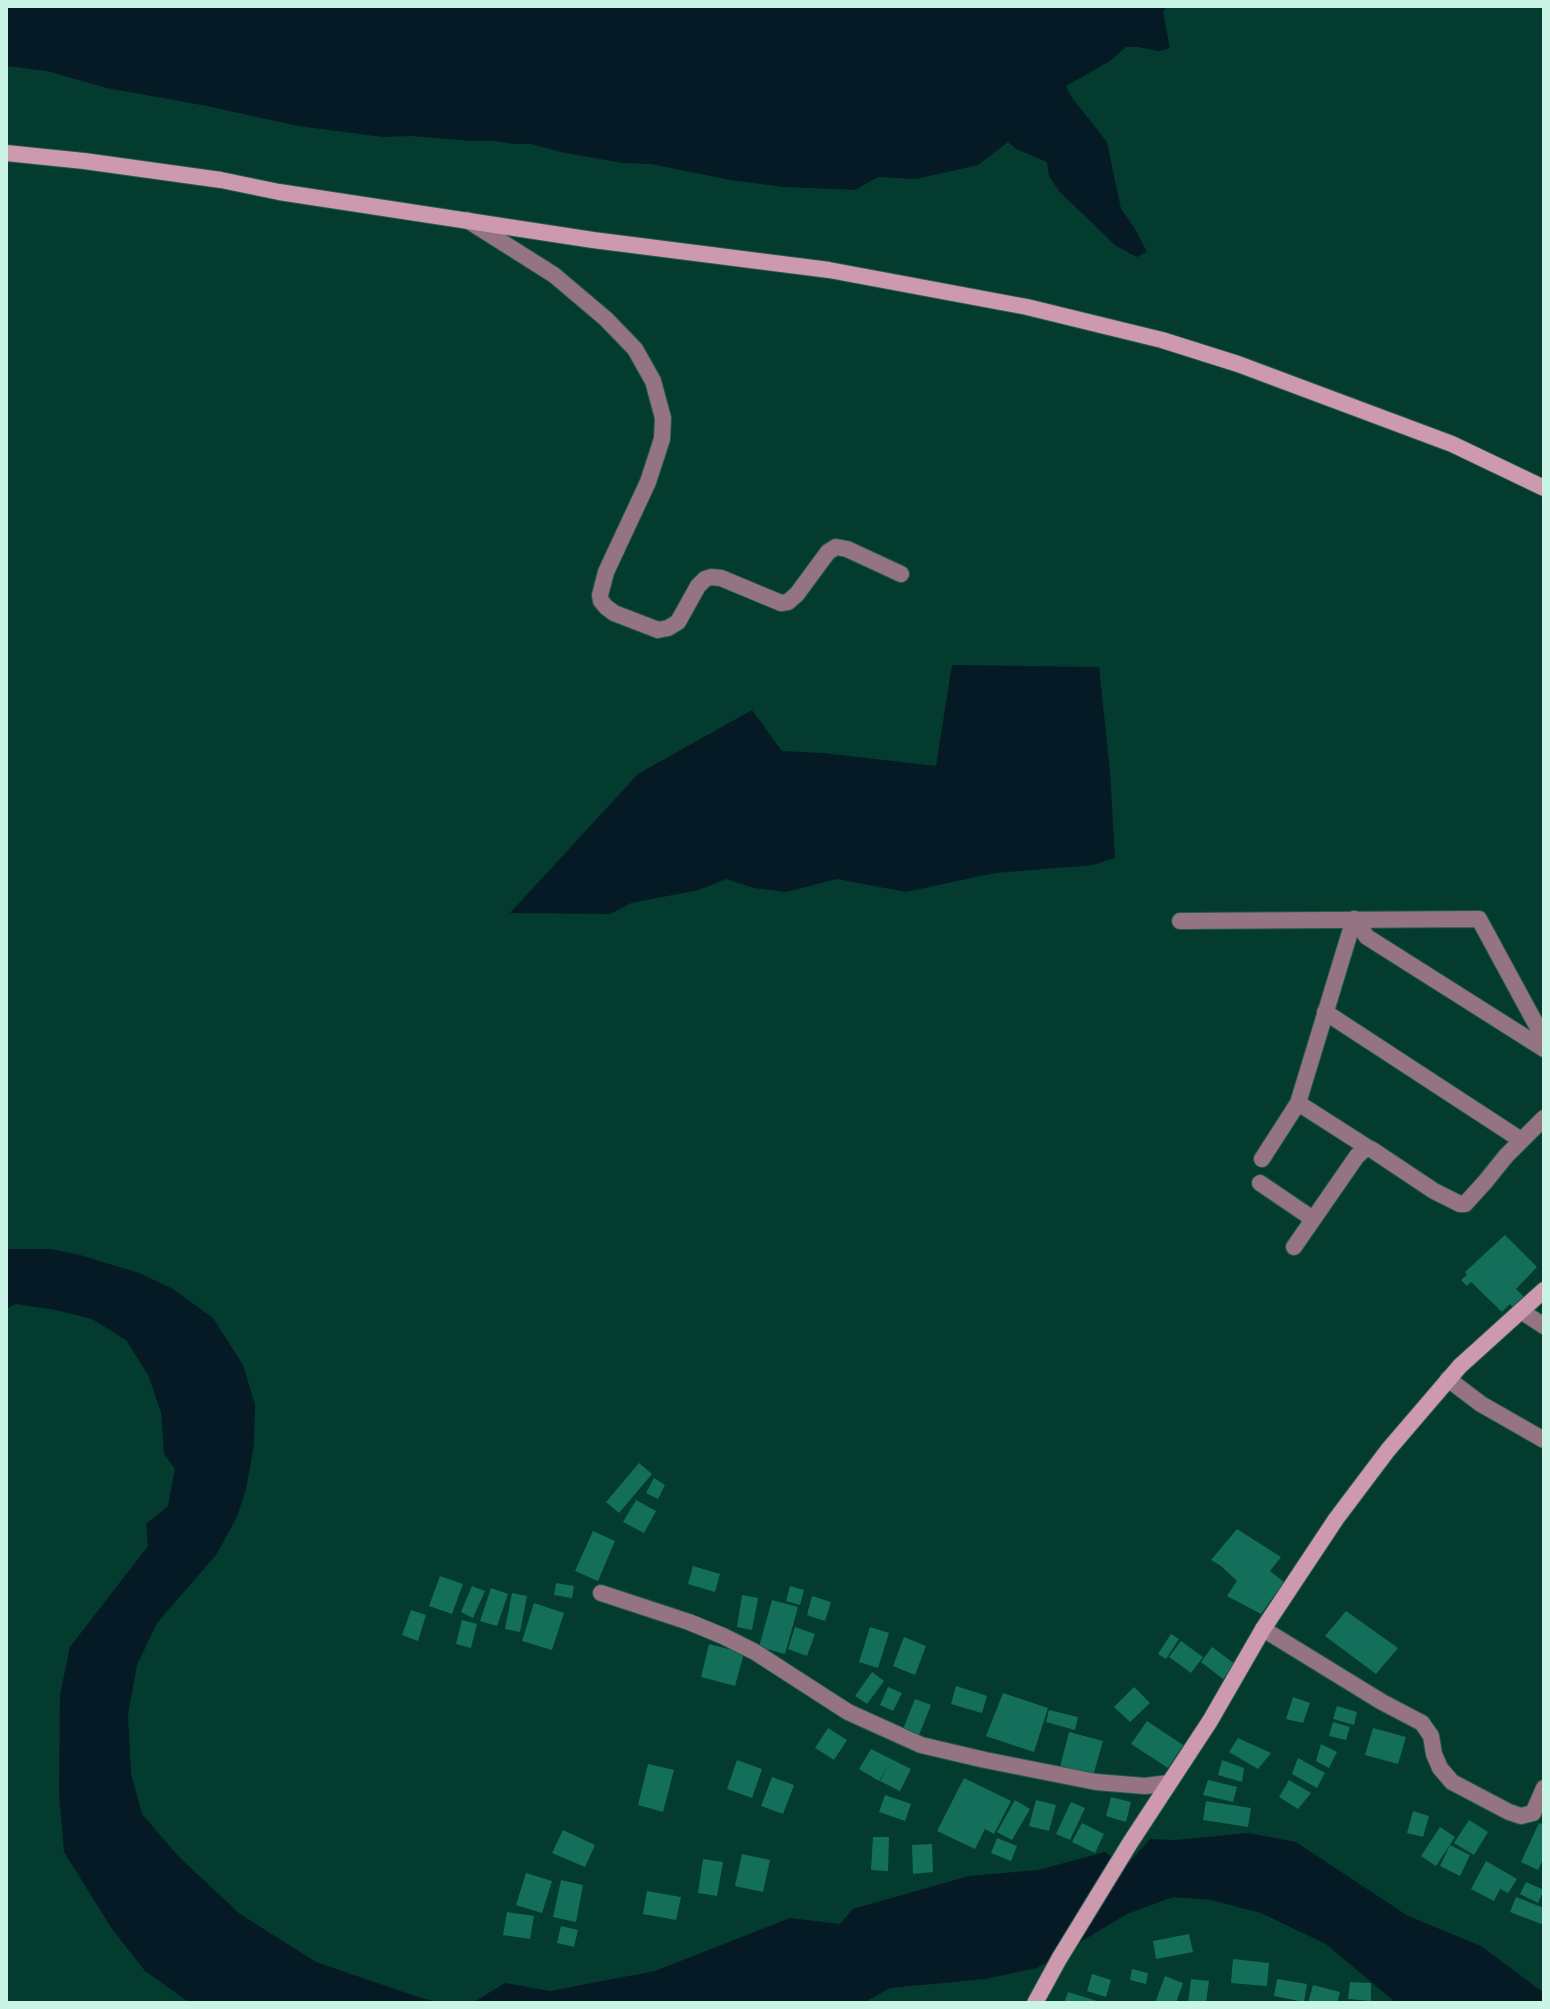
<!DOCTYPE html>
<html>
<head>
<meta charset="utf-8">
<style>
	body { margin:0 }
	#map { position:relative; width:1550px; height:2009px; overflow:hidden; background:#043b2f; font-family:"Varela Round",sans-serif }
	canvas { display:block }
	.frame { position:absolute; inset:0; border:8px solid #c9f4e6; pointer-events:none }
</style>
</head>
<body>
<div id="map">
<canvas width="1550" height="2009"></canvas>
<div class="frame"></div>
</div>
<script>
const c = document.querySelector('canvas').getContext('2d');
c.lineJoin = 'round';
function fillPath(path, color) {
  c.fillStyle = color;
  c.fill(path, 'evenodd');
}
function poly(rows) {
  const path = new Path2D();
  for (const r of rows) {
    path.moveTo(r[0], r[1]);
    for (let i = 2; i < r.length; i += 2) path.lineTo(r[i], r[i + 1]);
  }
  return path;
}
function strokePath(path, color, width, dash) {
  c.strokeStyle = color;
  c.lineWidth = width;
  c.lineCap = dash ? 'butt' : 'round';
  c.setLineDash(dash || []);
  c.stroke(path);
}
const water = poly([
	[6,6,1167,6,1163,12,1170,48,1159,51,1138,47,1126,47,1110,61,1066,86,1070,95,1107,142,1121,209,1134,227,1147,252,1137,257,1116,246,1059,191,1049,176,1047,162,1016,149,1008,142,978,165,916,179,878,177,855,190,784,187,730,180,651,164,623,163,565,153,531,144,515,144,493,141,471,141,411,136,383,137,298,126,207,106,107,88,47,71,6,66],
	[952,665,1099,667,1110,771,1115,858,1093,865,995,873,906,892,837,879,786,892,754,888,726,879,699,890,631,903,610,914,510,913,638,774,752,710,782,751,823,753,936,766],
	[10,1249,51,1249,80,1255,139,1273,173,1289,213,1318,243,1365,255,1404,254,1444,246,1489,237,1517,216,1555,157,1623,137,1665,128,1715,131,1773,142,1814,179,1857,240,1914,316,1962,418,1997,441,2003,190,2003,145,1971,112,1929,64,1852,59,1794,60,1695,70,1647,148,1546,146,1524,168,1506,175,1469,164,1454,161,1412,148,1375,126,1340,92,1319,56,1310,15,1304,6,1309,6,1251],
	[1248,1833,1296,1842,1408,1916,1481,1946,1544,1993,1544,2003,1396,2003,1326,1944,1261,1913,1211,1900,1173,1897,1127,1914,1037,1968,985,1979,890,1988,863,2003,472,2003,505,1983,550,1991,655,1971,790,1918,840,1924,853,1909,969,1876,1038,1870,1105,1852,1116,1860,1128,1864,1150,1839,1176,1840]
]);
const building = poly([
	[1505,1235,1537,1267,1516,1289,1524,1297,1513,1308,1510,1304,1502,1312,1471,1282,1467,1286,1461,1280,1467,1275,1465,1272],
	[639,1463,652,1474,619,1513,606,1502],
	[654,1478,665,1485,658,1499,646,1493],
	[636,1500,656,1511,644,1533,623,1522],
	[1237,1529,1281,1557,1270,1571,1284,1582,1261,1614,1227,1596,1237,1581,1221,1566,1211,1560],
	[593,1531,615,1541,598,1581,575,1571],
	[693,1566,720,1574,715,1592,688,1584],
	[440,1576,463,1584,452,1614,429,1606],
	[556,1583,574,1586,572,1598,554,1595],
	[472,1586,485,1591,473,1618,461,1612],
	[790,1586,804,1590,800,1605,786,1601],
	[491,1588,508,1594,497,1626,480,1621],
	[512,1593,527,1596,520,1632,505,1629],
	[742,1595,758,1598,752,1630,737,1627],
	[812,1596,831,1602,825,1621,807,1615],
	[772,1600,798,1607,785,1654,759,1647],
	[534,1603,564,1613,552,1650,522,1641],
	[411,1610,426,1615,418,1641,402,1635],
	[1346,1611,1398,1648,1376,1674,1325,1636],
	[462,1620,477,1624,471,1648,456,1644],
	[795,1627,815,1634,807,1656,788,1649],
	[870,1627,889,1633,878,1668,859,1662],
	[1171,1634,1179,1639,1166,1659,1158,1654],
	[904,1637,926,1646,915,1675,893,1666],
	[1181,1641,1203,1657,1191,1673,1169,1657],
	[709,1644,744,1653,735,1686,701,1677],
	[1212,1647,1235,1664,1223,1679,1201,1662],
	[872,1672,884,1681,867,1704,855,1696],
	[956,1686,987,1696,982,1713,951,1704],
	[888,1687,902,1693,893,1711,880,1705],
	[1134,1687,1150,1703,1130,1722,1114,1707],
	[1003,1693,1048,1708,1034,1752,986,1736],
	[1293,1697,1310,1703,1303,1723,1286,1719],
	[915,1699,931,1705,917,1740,901,1734],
	[1337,1706,1357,1712,1354,1725,1333,1719],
	[1049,1710,1078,1717,1075,1730,1046,1722],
	[1147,1721,1183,1745,1168,1768,1131,1744],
	[1333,1722,1350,1727,1346,1740,1329,1736],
	[828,1728,847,1740,834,1760,815,1748],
	[1373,1728,1406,1737,1398,1764,1365,1755],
	[1069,1732,1103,1741,1093,1776,1060,1767],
	[1238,1738,1271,1753,1258,1769,1229,1752],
	[1321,1744,1337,1752,1329,1768,1316,1761],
	[871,1749,911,1769,900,1791,880,1781,888,1765,879,1781,859,1769],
	[1298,1758,1325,1773,1317,1788,1292,1774],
	[737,1760,762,1769,752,1798,727,1789],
	[1222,1760,1244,1768,1242,1782,1218,1775],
	[648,1764,674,1770,663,1812,638,1805],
	[772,1777,794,1785,783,1814,761,1806],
	[964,1778,1011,1801,994,1834,985,1829,975,1849,937,1831],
	[1208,1780,1237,1787,1233,1802,1203,1795],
	[1289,1780,1311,1793,1298,1809,1279,1797],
	[885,1795,911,1804,905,1821,879,1812],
	[1111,1797,1131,1802,1126,1822,1106,1816],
	[1015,1800,1030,1809,1012,1840,997,1832],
	[1036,1800,1056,1805,1049,1831,1029,1826],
	[1206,1801,1251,1808,1248,1827,1203,1820],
	[1071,1802,1085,1808,1070,1840,1056,1834],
	[1413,1811,1429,1816,1423,1837,1407,1833],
	[1469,1820,1488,1832,1474,1855,1454,1843],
	[1082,1823,1104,1834,1095,1853,1072,1842],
	[1539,1823,1544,1825,1544,1857,1538,1870,1521,1862],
	[1440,1827,1455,1837,1436,1866,1421,1856],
	[563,1830,595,1845,585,1867,552,1853],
	[873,1837,889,1837,888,1871,871,1870],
	[997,1838,1017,1846,1011,1861,991,1853],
	[932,1844,933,1872,913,1874,912,1845],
	[1450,1845,1470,1855,1460,1876,1440,1866],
	[742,1854,770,1860,763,1892,735,1886],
	[703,1859,723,1862,717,1896,698,1893],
	[1486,1861,1517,1879,1508,1893,1500,1889,1494,1901,1471,1889],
	[526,1873,552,1881,542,1913,516,1905],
	[561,1880,583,1885,576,1922,553,1917],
	[1526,1882,1544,1890,1538,1903,1520,1894],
	[647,1891,681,1897,676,1920,643,1914],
	[1516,1897,1544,1908,1544,1925,1510,1912],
	[507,1912,534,1916,530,1939,503,1935],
	[561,1926,578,1930,574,1947,557,1943],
	[1189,1934,1193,1952,1156,1959,1153,1941],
	[1233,1959,1269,1963,1267,1986,1231,1983],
	[1132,1969,1148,1973,1146,1984,1130,1980],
	[1092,1974,1111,1980,1106,1997,1087,1991],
	[1165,1976,1183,1983,1176,2003,1155,2003],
	[1191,1979,1209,1981,1206,2003,1188,2003],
	[1277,1979,1307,1984,1304,2002,1274,1996],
	[1350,1982,1371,1983,1371,2001,1348,1999],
	[1313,1985,1340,1992,1337,2003,1308,2003],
	[1068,1992,1100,2002,1099,2003,1064,2003]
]);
const street = poly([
	[467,220,554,275,606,319,635,349,653,381,663,418,662,439,648,482,606,572,600,595,601,601,606,607,614,613,658,630,668,628,678,622,698,586,705,579,711,577,721,578,781,603,788,602,797,594,828,552,836,547,847,549,901,574],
	[1354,919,1298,1103,1370,1149],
	[1354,919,1367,937,1544,1049],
	[1180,921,1479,919,1544,1039],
	[1325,1012,1521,1140],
	[1262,1159,1298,1103],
	[1260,1183,1313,1219],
	[1294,1247,1357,1156,1365,1149,1371,1149,1434,1191,1460,1204,1465,1204,1485,1182,1506,1156,1544,1118],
	[1521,1311,1544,1326],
	[1448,1379,1481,1404,1544,1440],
	[601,1593,689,1622,723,1636,755,1652,848,1712,921,1745,985,1760,1096,1782,1145,1786,1169,1783],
	[1263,1629,1382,1702,1422,1723,1431,1736,1434,1754,1440,1768,1452,1782,1509,1812,1521,1816,1533,1813,1544,1788]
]);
const secondary = poly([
	[6,153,84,161,221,180,279,192,593,240,829,270,1027,307,1162,340,1238,364,1452,444,1544,488],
	[1035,2003,1059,1959,1130,1843,1210,1721,1263,1629,1336,1519,1388,1450,1460,1366,1544,1290]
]);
fillPath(water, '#051a25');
fillPath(building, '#136f5a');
strokePath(street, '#24594c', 18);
strokePath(secondary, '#24594c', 18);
strokePath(street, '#947481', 16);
strokePath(secondary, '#cc99ad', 16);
</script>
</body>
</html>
